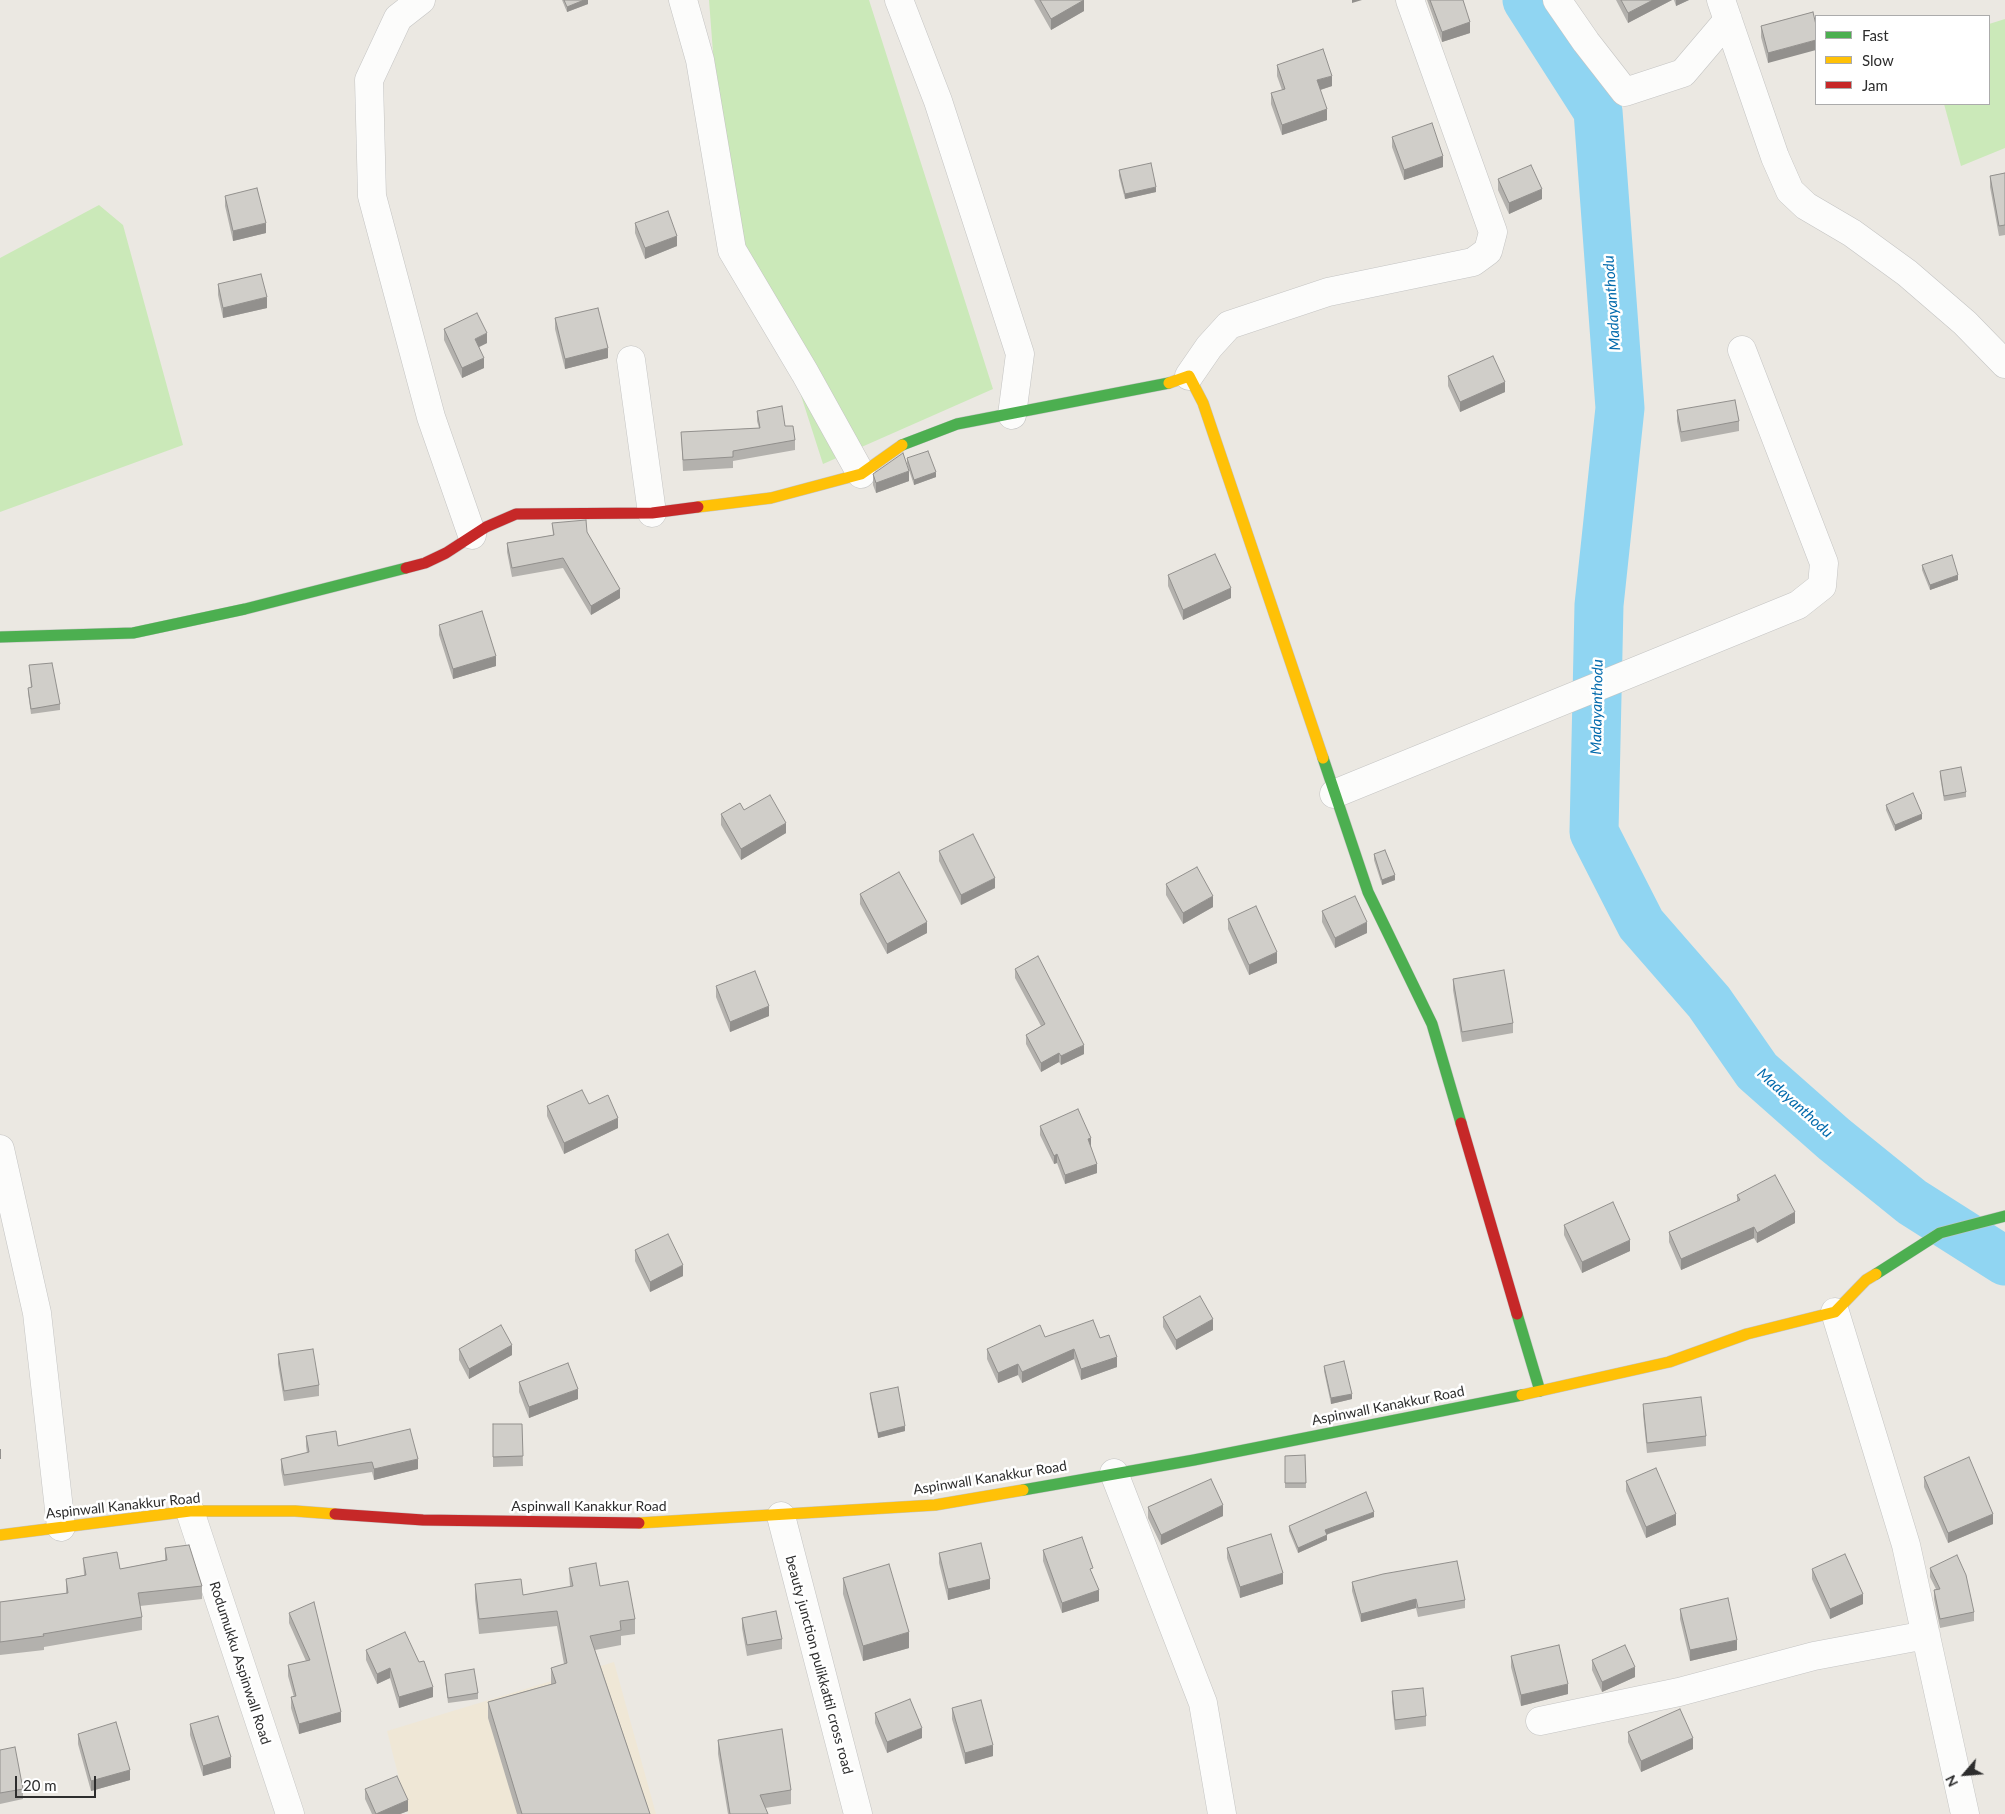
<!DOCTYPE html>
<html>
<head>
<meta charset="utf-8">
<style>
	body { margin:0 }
	#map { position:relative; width:2005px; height:1814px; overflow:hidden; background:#ebe8e2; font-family:Lato,sans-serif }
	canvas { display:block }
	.legend { position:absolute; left:1815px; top:15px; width:175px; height:90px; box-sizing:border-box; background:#fff; border:1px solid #ababab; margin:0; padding:6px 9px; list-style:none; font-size:15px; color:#2d2d2d }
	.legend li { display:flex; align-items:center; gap:10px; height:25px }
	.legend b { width:25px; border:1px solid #ababab }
	.north { position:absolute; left:1940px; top:1749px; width:50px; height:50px; -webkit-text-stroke:4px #fff; paint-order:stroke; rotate:243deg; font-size:14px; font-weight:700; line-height:20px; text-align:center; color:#2d2d2d }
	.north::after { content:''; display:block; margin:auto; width:18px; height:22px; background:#2d2d2d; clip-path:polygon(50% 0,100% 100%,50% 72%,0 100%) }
	.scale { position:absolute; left:15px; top:1776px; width:81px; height:22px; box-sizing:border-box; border:2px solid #2d2d2d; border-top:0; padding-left:6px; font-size:15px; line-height:18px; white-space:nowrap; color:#2d2d2d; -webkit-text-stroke:4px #fff; paint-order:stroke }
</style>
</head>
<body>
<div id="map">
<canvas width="2005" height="1814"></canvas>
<ul class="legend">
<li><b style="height:6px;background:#4caf50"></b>Fast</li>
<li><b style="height:6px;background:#ffc107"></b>Slow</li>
<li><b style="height:6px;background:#c62828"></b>Jam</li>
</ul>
<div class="north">N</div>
<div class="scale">20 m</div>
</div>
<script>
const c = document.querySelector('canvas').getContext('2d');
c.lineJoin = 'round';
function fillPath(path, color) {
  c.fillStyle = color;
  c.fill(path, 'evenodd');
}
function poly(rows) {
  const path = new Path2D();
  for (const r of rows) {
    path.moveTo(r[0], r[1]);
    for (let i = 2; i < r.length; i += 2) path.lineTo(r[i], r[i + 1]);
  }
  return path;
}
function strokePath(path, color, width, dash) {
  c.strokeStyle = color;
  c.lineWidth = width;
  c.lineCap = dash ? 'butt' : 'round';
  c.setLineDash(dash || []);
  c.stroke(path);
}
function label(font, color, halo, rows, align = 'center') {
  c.font = font + ' Lato,sans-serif';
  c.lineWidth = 5;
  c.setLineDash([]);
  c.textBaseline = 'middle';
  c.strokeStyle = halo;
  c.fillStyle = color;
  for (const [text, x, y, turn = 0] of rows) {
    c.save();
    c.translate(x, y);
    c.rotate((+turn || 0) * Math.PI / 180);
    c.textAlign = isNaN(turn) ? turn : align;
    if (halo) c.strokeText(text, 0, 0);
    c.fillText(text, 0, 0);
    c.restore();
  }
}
const education = poly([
	[614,1662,656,1814,408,1814,387,1731]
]);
const green = poly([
	[709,0,869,0,993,389,823,464,780,330,725,210],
	[2005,19,2005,148,1961,166,1944,104,1989,104,1989,24],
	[99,205,123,225,183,445,0,512,0,258]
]);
const river = poly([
	[1527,0,1598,111,1620,408,1599,605,1594,832,1641,924,1709,1002,1757,1071,1834,1139,1912,1202,2005,1261]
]);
const street = poly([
	[421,0,398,18,369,80,372,196,431,417,472,535],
	[683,0,700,60,732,250,805,373,861,474],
	[899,0,938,101,1020,354,1012,415],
	[1557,0,1586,42,1625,92,1683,73,1728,20],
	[1721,0,1775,157,1790,191,1806,206,1852,233,1907,273,1965,323,2005,364],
	[631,360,652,513],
	[1189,376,1209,347,1229,325,1328,292,1473,262,1488,251,1493,232,1410,0],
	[1334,794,1798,605,1822,586,1824,563,1742,350],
	[0,1149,37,1313,61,1527],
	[1835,1312,1906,1545,1965,1814],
	[1114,1473,1203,1703,1222,1814],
	[190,1511,290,1814],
	[781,1516,858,1814],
	[1540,1721,1679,1692,1814,1656,1926,1635]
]);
const fast = poly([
	[902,445,957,424,1169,383],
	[0,637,133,633,245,609,406,568],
	[1323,758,1368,892,1432,1024,1461,1123],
	[1876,1274,1940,1233,2005,1216],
	[1517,1314,1540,1391],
	[1023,1490,1194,1460,1522,1395]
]);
const slow = poly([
	[1169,383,1189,376,1203,403,1323,758],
	[698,507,771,498,861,474,902,445],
	[1522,1395,1669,1362,1747,1334,1835,1312,1866,1280,1876,1274],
	[639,1523,935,1505,1023,1490],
	[0,1535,190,1511,295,1511,335,1514]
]);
const jam = poly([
	[406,568,425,563,446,553,486,527,516,514,652,513,698,507],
	[1461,1123,1517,1314],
	[335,1514,423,1520,639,1523]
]);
const wall = poly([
	[562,0,588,0,588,4,567,12],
	[1034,0,1084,0,1084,11,1051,30],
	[1427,0,1463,0,1470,33,1442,42],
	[1616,0,1672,0,1628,23],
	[1674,0,1689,0,1676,6],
	[1813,12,1768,63,1761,37,1761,26],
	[1277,65,1332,86,1320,90,1327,120,1282,135,1271,104,1271,93,1282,90,1277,76],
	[1392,137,1443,167,1404,180,1392,147],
	[1119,170,1156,192,1125,199,1119,176],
	[2005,173,2005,235,1999,236,1990,187,1990,176],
	[1498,179,1542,199,1509,214,1498,190],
	[225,196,266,233,233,241,225,206],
	[635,223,677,246,645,259,635,233],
	[218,284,267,308,223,318,218,295],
	[555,318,608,358,565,369,555,329],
	[444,329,487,343,479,347,484,368,462,378,444,340],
	[1448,376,1505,392,1460,412,1448,386],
	[1677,410,1739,421,1739,431,1681,442,1677,421],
	[757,411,785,426,795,440,795,450,733,461,733,468,683,471,681,432,759,428,757,421],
	[907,458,936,477,914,485,907,464],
	[873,474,909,481,876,493,873,485],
	[552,523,587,532,620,598,591,615,563,568,512,577,507,552,507,543,553,535],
	[1922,565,1958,580,1930,590,1922,570],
	[1168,575,1231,598,1183,620,1168,586],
	[439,625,496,666,453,679,439,635],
	[29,665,60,704,60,710,31,714,28,693,28,688,31,688],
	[1940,771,1966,792,1966,797,1944,801,1940,776],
	[1886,805,1922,819,1895,831,1886,810],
	[744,810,786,833,741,860,721,825,721,814],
	[939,851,995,888,961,905,939,861],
	[1374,854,1395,880,1382,885,1374,860],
	[1166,884,1213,907,1183,924,1166,895],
	[860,894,927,933,887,954,860,904],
	[1322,911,1367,933,1335,948,1322,922],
	[1228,919,1277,963,1249,975,1228,929],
	[1015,969,1084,1054,1061,1065,1059,1062,1041,1072,1026,1044,1026,1035,1041,1026,1015,978],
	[1453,979,1513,1023,1513,1033,1462,1042,1453,990],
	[716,986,769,1016,730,1032,716,997],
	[589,1104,618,1128,564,1154,547,1116,547,1106],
	[1040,1126,1091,1147,1097,1173,1065,1184,1057,1163,1054,1164,1040,1135],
	[1737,1195,1795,1223,1757,1243,1754,1238,1681,1270,1669,1242,1669,1232,1737,1202],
	[1564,1225,1630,1251,1582,1273,1564,1235],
	[635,1250,683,1276,650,1292,635,1261],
	[1163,1317,1213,1330,1176,1350,1163,1327],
	[1045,1337,1100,1338,1117,1367,1081,1380,1074,1359,1022,1383,1018,1375,998,1383,987,1359,987,1349],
	[459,1349,512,1355,469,1379,459,1360],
	[278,1354,319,1385,319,1396,284,1401,278,1364],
	[1324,1366,1352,1399,1331,1404,1324,1371],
	[519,1382,578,1399,529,1418,519,1392],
	[870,1393,905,1431,878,1438,870,1398],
	[1643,1404,1706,1436,1706,1446,1647,1453,1643,1414],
	[493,1424,522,1424,523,1466,493,1467],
	[306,1436,338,1446,418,1469,374,1480,372,1472,284,1486,281,1470,281,1459,307,1453,306,1446],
	[1305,1455,1306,1488,1285,1488,1285,1456],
	[1924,1477,1993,1524,1948,1543,1924,1487],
	[1626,1481,1676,1525,1646,1538,1626,1491],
	[1148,1507,1223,1516,1161,1545,1148,1518],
	[1374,1517,1326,1535,1327,1540,1298,1553,1289,1531,1289,1526],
	[165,1548,202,1586,202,1599,140,1606,142,1617,142,1630,44,1647,44,1650,0,1655,0,1602,66,1594,66,1579,84,1575,83,1558,120,1569,165,1560],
	[1227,1548,1283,1584,1240,1598,1227,1558],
	[1043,1550,1093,1576,1099,1601,1062,1613,1043,1561],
	[939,1553,990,1589,948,1600,939,1563],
	[569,1568,600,1586,635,1619,635,1634,621,1636,621,1645,595,1650,650,1814,517,1814,488,1718,488,1702,551,1684,551,1668,564,1664,557,1626,479,1634,475,1599,475,1584,523,1595,570,1587],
	[1930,1568,1974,1612,1974,1621,1940,1628,1934,1599,1934,1590,1936,1589,1930,1577],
	[1812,1569,1863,1604,1830,1619,1812,1579],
	[843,1578,909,1648,863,1661,843,1594],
	[1352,1582,1465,1600,1465,1608,1418,1617,1416,1608,1361,1622,1352,1591],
	[1680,1609,1737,1650,1690,1661,1680,1619],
	[289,1613,341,1722,299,1734,291,1708,291,1697,294,1697,288,1676,288,1665,306,1661,289,1623],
	[742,1618,782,1639,782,1649,747,1656,742,1628],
	[366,1650,433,1697,399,1708,390,1678,377,1684,366,1660],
	[1511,1656,1568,1694,1521,1706,1511,1667],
	[1592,1660,1635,1677,1602,1692,1592,1670],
	[445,1674,478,1693,478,1699,448,1703,445,1679],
	[1392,1691,1426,1716,1426,1726,1395,1730,1392,1702],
	[952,1708,993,1756,965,1764,952,1719],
	[875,1713,922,1738,887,1753,875,1723],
	[190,1724,231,1768,203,1776,190,1735],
	[1628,1732,1693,1749,1641,1772,1628,1742],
	[78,1734,130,1780,91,1791,78,1744],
	[718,1740,791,1790,791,1804,765,1808,768,1814,728,1814,718,1754],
	[0,1750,23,1789,23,1799,0,1804],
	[365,1789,408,1811,400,1814,372,1814,365,1799]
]);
const shadedWall = poly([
	[584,0,588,0,588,4,567,12,567,7],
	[1084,0,1084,11,1051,30,1051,19],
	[1352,0,1362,0,1352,3],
	[1653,0,1672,0,1628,23,1628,13],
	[1676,0,1689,0,1676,6],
	[1470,22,1470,33,1442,42,1442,32],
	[1816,40,1816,50,1768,63,1768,53],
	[1332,76,1332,86,1317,91,1317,80],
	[1327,109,1327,120,1282,135,1282,125],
	[1443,156,1443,167,1404,180,1404,170],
	[1156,187,1156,192,1125,199,1125,194],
	[1542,189,1542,199,1509,214,1509,203],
	[266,223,266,233,233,241,233,231],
	[677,236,677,246,645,259,645,248],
	[267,297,267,308,223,318,223,308],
	[487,333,487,343,475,349,475,339],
	[608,348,608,358,565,369,565,359],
	[484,358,484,368,462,378,462,368],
	[1505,382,1505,392,1460,412,1460,402],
	[909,471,909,481,876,493,876,483],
	[936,472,936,477,914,485,914,480],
	[1958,575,1958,580,1930,590,1930,585],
	[1231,588,1231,598,1183,620,1183,610],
	[620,589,620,598,591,615,591,606],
	[496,656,496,666,453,679,453,669],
	[1922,814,1922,819,1895,831,1895,825],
	[786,823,786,833,741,860,741,849],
	[1395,875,1395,880,1382,885,1382,880],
	[995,878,995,888,961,905,961,895],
	[1213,896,1213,907,1183,924,1183,913],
	[927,922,927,933,887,954,887,944],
	[1367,922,1367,933,1335,948,1335,938],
	[1277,952,1277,963,1249,975,1249,965],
	[769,1006,769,1016,730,1032,730,1022],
	[1084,1045,1084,1054,1061,1065,1061,1056],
	[1059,1053,1059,1062,1041,1072,1041,1063],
	[618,1118,618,1128,564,1154,564,1143],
	[1091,1138,1091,1147,1088,1148,1088,1139],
	[1057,1154,1057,1163,1054,1164,1054,1156],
	[1097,1164,1097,1173,1065,1184,1065,1175],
	[1795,1212,1795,1223,1757,1243,1757,1233],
	[1754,1227,1754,1238,1681,1270,1681,1259],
	[1630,1240,1630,1251,1582,1273,1582,1262],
	[683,1265,683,1276,650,1292,650,1282],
	[1213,1319,1213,1330,1176,1350,1176,1340],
	[512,1345,512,1355,469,1379,469,1369],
	[1074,1349,1074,1359,1022,1383,1022,1372],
	[1117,1357,1117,1367,1081,1380,1081,1369],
	[1018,1364,1018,1375,998,1383,998,1373],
	[578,1389,578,1399,529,1418,529,1407],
	[1352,1394,1352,1399,1331,1404,1331,1398],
	[905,1426,905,1431,878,1438,878,1433],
	[0,1449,1,1449,1,1459,0,1459],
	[418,1459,418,1469,374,1480,374,1469],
	[1223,1505,1223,1516,1161,1545,1161,1535],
	[1374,1512,1374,1517,1325,1535,1325,1530],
	[1676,1514,1676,1525,1646,1538,1646,1527],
	[1993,1514,1993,1524,1948,1543,1948,1533],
	[1327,1535,1327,1540,1298,1553,1298,1548],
	[1283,1573,1283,1584,1240,1598,1240,1587],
	[990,1579,990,1589,948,1600,948,1589],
	[1099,1590,1099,1601,1062,1613,1062,1603],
	[1863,1594,1863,1604,1830,1619,1830,1609],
	[1416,1599,1416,1608,1361,1622,1361,1614],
	[909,1632,909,1648,863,1661,863,1646],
	[1737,1640,1737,1650,1690,1661,1690,1650],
	[1635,1667,1635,1677,1602,1692,1602,1682],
	[390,1668,390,1678,377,1684,377,1674],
	[1568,1684,1568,1694,1521,1706,1521,1695],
	[433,1687,433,1697,399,1708,399,1697],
	[341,1712,341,1722,299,1734,299,1724],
	[922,1728,922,1738,887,1753,887,1742],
	[1693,1738,1693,1749,1641,1772,1641,1761],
	[993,1745,993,1756,965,1764,965,1753],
	[231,1757,231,1768,203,1776,203,1766],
	[130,1770,130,1780,91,1791,91,1781],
	[408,1800,408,1811,400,1814,376,1814]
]);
const building = poly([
	[564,0,584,0,567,7,564,0],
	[1040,0,1084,0,1051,19,1040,0],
	[1430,0,1463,0,1470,22,1442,32,1430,0],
	[1621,0,1653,0,1628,13,1621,0],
	[1813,12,1816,25,1816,40,1768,53,1761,26,1813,12],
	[1323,49,1332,76,1317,80,1327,109,1282,125,1271,93,1285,89,1277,65,1323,49],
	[1432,123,1443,156,1404,170,1392,137,1432,123],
	[1151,163,1156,187,1125,194,1119,170,1151,163],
	[1531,165,1542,189,1509,203,1498,179,1531,165],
	[2005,173,2005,225,1999,226,1990,176,2005,173],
	[257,188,266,223,233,231,225,196,257,188],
	[668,211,677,236,645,248,635,223,668,211],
	[261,274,267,297,223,308,218,284,261,274],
	[598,308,608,348,565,359,555,318,598,308],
	[477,313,487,333,475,339,484,358,462,368,444,329,477,313],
	[1493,356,1505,382,1460,402,1448,376,1493,356],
	[1735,400,1739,421,1681,432,1677,410,1735,400],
	[782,406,785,426,793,426,795,440,733,451,733,457,683,460,681,432,760,428,757,411,782,406],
	[928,451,936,472,914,480,907,458,928,451],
	[903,453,909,471,876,483,873,474,903,453],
	[586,520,587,532,620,589,591,606,563,558,512,568,507,543,554,535,552,523,586,520],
	[1215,554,1231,588,1183,610,1168,575,1215,554],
	[1952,555,1958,575,1930,585,1922,565,1952,555],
	[482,611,496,656,453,669,439,625,482,611],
	[52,663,60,704,31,709,28,688,32,687,29,665,52,663],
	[1961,767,1966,792,1944,796,1940,771,1961,767],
	[1913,793,1922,814,1895,825,1886,805,1913,793],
	[770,795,786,823,741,849,721,814,740,803,744,810,770,795],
	[973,834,995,878,961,895,939,851,973,834],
	[1385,850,1395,875,1382,880,1374,854,1385,850],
	[1197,867,1213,896,1183,913,1166,884,1197,867],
	[899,872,927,922,887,944,860,894,899,872],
	[1355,896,1367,922,1335,938,1322,911,1355,896],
	[1256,906,1277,952,1249,965,1228,919,1256,906],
	[1038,956,1084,1045,1061,1056,1059,1053,1041,1063,1026,1035,1045,1024,1015,969,1038,956],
	[1504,970,1513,1023,1462,1032,1453,979,1504,970],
	[755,971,769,1006,730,1022,716,986,755,971],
	[582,1090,589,1104,608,1095,618,1118,564,1143,547,1106,582,1090],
	[1078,1109,1091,1138,1088,1139,1097,1164,1065,1175,1057,1154,1054,1156,1040,1126,1078,1109],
	[1775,1175,1795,1212,1757,1233,1754,1227,1681,1259,1669,1232,1740,1200,1737,1195,1775,1175],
	[1613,1202,1630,1240,1582,1262,1564,1225,1613,1202],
	[668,1234,683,1265,650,1282,635,1250,668,1234],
	[1200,1296,1213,1319,1176,1340,1163,1317,1200,1296],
	[1093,1320,1100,1338,1109,1335,1117,1357,1081,1369,1074,1349,1022,1372,1018,1364,998,1373,987,1349,1040,1325,1045,1337,1093,1320],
	[501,1325,512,1345,469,1369,459,1349,501,1325],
	[313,1349,319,1385,284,1391,278,1354,313,1349],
	[1344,1361,1352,1394,1331,1398,1324,1366,1344,1361],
	[568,1363,578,1389,529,1407,519,1382,568,1363],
	[898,1387,905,1426,878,1433,870,1393,898,1387],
	[1701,1397,1706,1436,1647,1443,1643,1404,1701,1397],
	[493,1424,522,1424,523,1456,493,1457,493,1424],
	[410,1429,418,1459,374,1469,372,1462,284,1475,281,1459,309,1452,306,1436,336,1431,338,1446,410,1429],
	[1305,1455,1306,1483,1285,1483,1285,1456,1305,1455],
	[1969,1457,1993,1514,1948,1533,1924,1477,1969,1457],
	[1656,1468,1676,1514,1646,1527,1626,1481,1656,1468],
	[1211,1479,1223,1505,1161,1535,1148,1507,1211,1479],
	[1366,1492,1374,1512,1325,1530,1327,1535,1298,1548,1289,1526,1366,1492],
	[1271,1534,1283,1573,1240,1587,1227,1548,1271,1534],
	[1082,1537,1093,1568,1090,1569,1099,1590,1062,1603,1043,1550,1082,1537],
	[981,1543,990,1579,948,1589,939,1553,981,1543],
	[189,1545,202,1586,138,1593,142,1617,43,1634,44,1636,0,1642,0,1602,68,1593,66,1579,86,1575,83,1558,117,1552,120,1569,167,1560,165,1548,189,1545],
	[1845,1554,1863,1594,1830,1609,1812,1569,1845,1554],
	[1957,1555,1966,1575,1974,1612,1940,1619,1934,1590,1940,1589,1930,1568,1957,1555],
	[1457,1561,1465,1600,1418,1608,1416,1599,1361,1614,1352,1582,1383,1574,1457,1561],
	[596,1563,600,1586,628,1581,635,1619,620,1621,621,1630,590,1636,650,1814,522,1814,488,1702,556,1683,551,1668,567,1663,557,1611,479,1619,475,1584,521,1579,523,1595,573,1586,569,1568,596,1563],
	[889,1564,909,1632,863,1646,843,1578,889,1564],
	[1728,1598,1737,1640,1690,1650,1680,1609,1728,1598],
	[314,1602,341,1712,299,1724,291,1697,296,1696,288,1665,310,1660,289,1613,314,1602],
	[776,1611,782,1639,747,1645,742,1618,776,1611],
	[405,1632,419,1662,424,1661,433,1687,399,1697,390,1668,377,1674,366,1650,405,1632],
	[1559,1645,1568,1684,1521,1695,1511,1656,1559,1645],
	[1625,1645,1635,1667,1602,1682,1592,1660,1625,1645],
	[474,1669,478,1693,448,1698,445,1674,474,1669],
	[1423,1688,1426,1716,1395,1720,1392,1691,1423,1688],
	[910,1699,922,1728,887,1742,875,1713,910,1699],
	[981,1700,993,1745,965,1753,952,1708,981,1700],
	[1680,1709,1693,1738,1641,1761,1628,1732,1680,1709],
	[218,1716,231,1757,203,1766,190,1724,218,1716],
	[116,1722,130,1770,91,1781,78,1734,116,1722],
	[782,1729,791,1790,760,1795,768,1814,730,1814,718,1740,782,1729],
	[15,1747,23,1789,0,1793,0,1750,15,1747],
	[397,1776,408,1800,376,1814,365,1789,397,1776]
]);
const streetNames = [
	["Aspinwall Kanakkur Road",1388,1406,-11],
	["Aspinwall Kanakkur Road",990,1478,-9],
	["Aspinwall Kanakkur Road",123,1506,-6],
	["Aspinwall Kanakkur Road",589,1506],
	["Rodumukku Aspinwall Road",240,1663,72],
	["beauty junction pulikkattil cross road",819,1665,75]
];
const waterNames = [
	["Madayanthodu",1612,303,-94],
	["Madayanthodu",1597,707,-89],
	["Madayanthodu",1795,1103,42]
];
fillPath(education, '#efe7d6');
fillPath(green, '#cbe9b9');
strokePath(river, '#90d5f2', 49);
strokePath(street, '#c4c4c3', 29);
strokePath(fast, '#c4c4c3', 12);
strokePath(slow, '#c4c4c3', 12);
strokePath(jam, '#c4c4c3', 12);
strokePath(street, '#fcfcfb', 28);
strokePath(fast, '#4caf50', 11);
strokePath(slow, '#ffc107', 11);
strokePath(jam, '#c62828', 11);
fillPath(wall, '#b3b1ad');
fillPath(shadedWall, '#92908d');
fillPath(building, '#d0cec9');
strokePath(building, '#92908d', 1);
label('14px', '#2d2d2d', '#fff', streetNames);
label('italic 15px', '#026aac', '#fff', waterNames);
</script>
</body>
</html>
